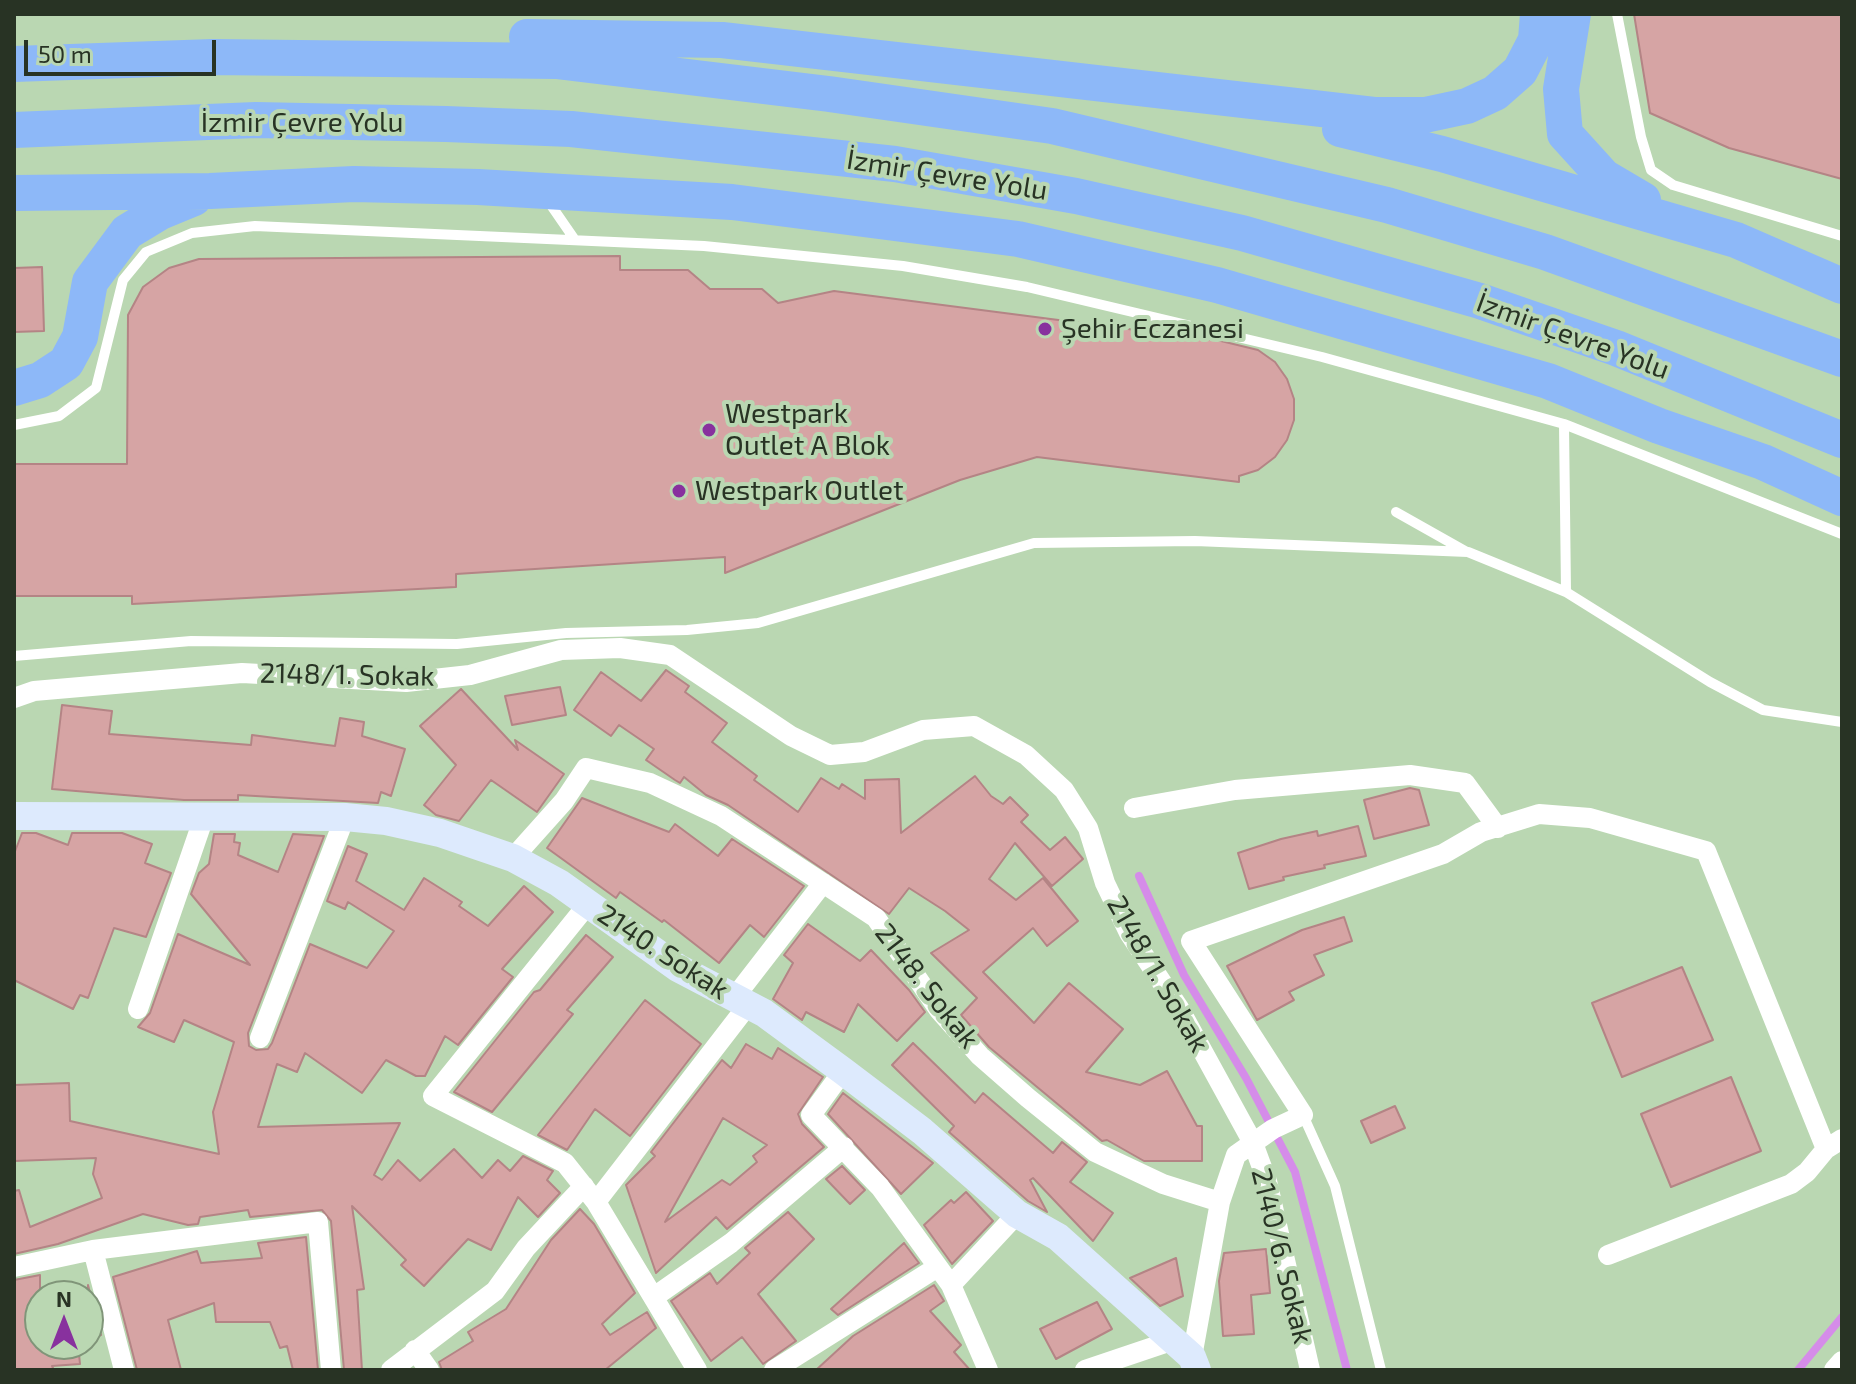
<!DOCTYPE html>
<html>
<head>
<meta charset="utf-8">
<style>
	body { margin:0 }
	#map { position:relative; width:1856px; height:1384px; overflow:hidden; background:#bad7b2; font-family:"Exo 2",sans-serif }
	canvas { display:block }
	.frame { position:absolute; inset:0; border:16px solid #283324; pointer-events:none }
	.north { position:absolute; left:24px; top:1280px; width:80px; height:80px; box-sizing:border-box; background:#bad7b2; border:2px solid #809579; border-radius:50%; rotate:0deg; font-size:22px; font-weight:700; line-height:32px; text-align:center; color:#283324 }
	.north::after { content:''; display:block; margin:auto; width:28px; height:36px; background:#88319e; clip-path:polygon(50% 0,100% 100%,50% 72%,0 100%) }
	.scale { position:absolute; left:24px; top:40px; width:192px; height:36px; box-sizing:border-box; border:4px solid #283324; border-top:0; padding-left:10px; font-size:24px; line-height:28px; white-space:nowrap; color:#283324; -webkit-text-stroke:6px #bad7b2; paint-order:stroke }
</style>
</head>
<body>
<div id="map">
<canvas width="1856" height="1384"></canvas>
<div class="frame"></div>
<div class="north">N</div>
<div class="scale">50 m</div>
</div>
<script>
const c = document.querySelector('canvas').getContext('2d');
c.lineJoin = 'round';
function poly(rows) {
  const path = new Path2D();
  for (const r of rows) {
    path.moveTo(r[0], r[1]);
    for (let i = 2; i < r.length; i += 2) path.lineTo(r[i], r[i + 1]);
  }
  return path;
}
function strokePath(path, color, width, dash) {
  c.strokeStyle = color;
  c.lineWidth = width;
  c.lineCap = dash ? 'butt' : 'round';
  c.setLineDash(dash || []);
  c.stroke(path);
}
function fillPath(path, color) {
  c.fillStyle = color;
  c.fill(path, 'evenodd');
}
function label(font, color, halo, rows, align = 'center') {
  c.font = font + ' "Exo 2",sans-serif';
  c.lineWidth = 8;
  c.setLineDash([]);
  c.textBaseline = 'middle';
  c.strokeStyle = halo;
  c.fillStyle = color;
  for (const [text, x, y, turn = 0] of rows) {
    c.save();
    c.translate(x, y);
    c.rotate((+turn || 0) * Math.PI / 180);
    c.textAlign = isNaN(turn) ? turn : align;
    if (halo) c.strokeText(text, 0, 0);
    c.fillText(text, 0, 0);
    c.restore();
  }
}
const stream = poly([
	[1139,876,1184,975,1246,1078,1295,1172,1347,1370],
	[1798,1370,1842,1317]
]);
const building = poly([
	[1634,14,1842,14,1842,179,1729,148,1650,113,1634,14],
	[620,256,620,270,688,270,710,289,762,289,778,303,834,291,1221,341,1258,350,1275,362,1287,379,1294,399,1294,420,1287,440,1275,457,1258,470,1239,476,1239,482,1037,457,960,480,725,573,725,557,456,574,456,587,132,604,132,596,14,596,14,464,127,464,128,315,143,287,169,268,199,259,620,256],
	[42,267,44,331,14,332,14,268,42,267],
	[666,670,689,686,685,692,727,723,712,742,757,776,754,780,798,812,821,778,839,789,842,784,865,799,865,780,899,779,901,833,975,776,991,796,1003,804,1010,797,1028,815,1021,822,1050,850,1065,837,1083,859,1052,886,1015,843,989,879,1016,900,1043,878,1078,921,1047,946,1033,928,983,972,1034,1023,1069,983,1123,1029,1086,1072,1140,1085,1167,1071,1197,1126,1202,1126,1202,1161,1144,1161,1107,1140,1102,1141,989,1047,961,1015,977,998,931,953,969,930,945,911,909,888,889,914,728,805,706,795,684,777,680,783,675,780,646,760,654,749,619,725,611,736,574,710,601,672,641,701,666,670],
	[560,687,566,715,512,725,505,696,560,687],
	[461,689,518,750,515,740,564,774,537,812,491,780,459,821,436,815,424,805,456,765,420,726,461,689],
	[62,705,112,711,109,734,251,745,252,735,335,746,340,718,364,722,362,736,405,749,391,796,381,792,378,803,238,795,238,800,184,800,52,789,62,705],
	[1410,788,1419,790,1429,825,1374,839,1364,800,1410,788],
	[582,798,669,832,675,824,718,856,732,839,804,886,764,937,750,925,719,963,664,920,662,922,620,892,616,898,547,848,582,798],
	[1358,826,1366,856,1324,865,1325,868,1283,877,1284,880,1249,889,1238,853,1281,839,1317,831,1318,836,1358,826],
	[22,833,36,833,68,845,72,833,122,833,152,844,145,863,171,873,146,937,114,928,88,998,80,995,73,1009,14,980,14,854,22,833],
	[214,834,235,834,234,842,240,843,238,855,278,872,293,834,324,836,248,1033,249,1046,256,1050,268,1049,272,1043,310,944,367,968,394,931,348,902,345,909,327,901,348,846,367,854,356,881,404,910,424,878,462,902,459,906,488,926,524,886,553,912,502,969,513,977,458,1045,445,1036,425,1076,416,1076,386,1060,362,1093,305,1053,297,1072,277,1064,258,1127,400,1123,374,1175,382,1180,398,1160,420,1181,454,1149,482,1178,498,1160,510,1171,523,1156,553,1171,547,1180,560,1193,538,1217,518,1197,491,1250,468,1239,424,1286,401,1265,406,1260,352,1206,364,1289,357,1290,362,1370,344,1370,331,1221,322,1210,250,1217,248,1210,200,1217,198,1224,188,1225,143,1214,58,1244,14,1254,14,1191,19,1190,30,1227,102,1198,93,1174,96,1158,14,1161,14,1085,69,1083,70,1121,219,1154,213,1112,234,1042,184,1020,174,1042,138,1027,150,1013,178,934,250,965,191,894,199,873,209,864,214,834],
	[1344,917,1352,941,1314,955,1324,975,1289,992,1294,1000,1257,1020,1227,966,1302,930,1344,917],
	[808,924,860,961,871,950,909,990,925,1012,897,1041,858,1004,844,1032,806,1012,802,1020,773,999,793,963,784,955,808,924],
	[586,935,613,957,567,1010,573,1014,492,1112,454,1092,534,992,540,990,586,935],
	[1682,967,1713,1040,1622,1077,1592,1003,1682,967],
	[645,1000,701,1044,630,1136,595,1109,567,1150,538,1135,645,1000],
	[913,1043,975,1103,983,1093,1053,1153,1062,1142,1087,1162,1070,1182,1113,1213,1093,1241,1033,1178,1030,1180,1047,1212,1028,1201,949,1132,954,1126,892,1065,913,1043],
	[746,1044,772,1059,778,1048,823,1077,798,1114,802,1124,824,1147,727,1229,716,1217,656,1273,626,1185,655,1156,651,1152,722,1060,731,1068,746,1044],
	[723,1118,767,1145,753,1156,757,1162,730,1185,722,1180,665,1222,723,1118],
	[1731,1077,1761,1151,1671,1187,1641,1114,1731,1077],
	[843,1093,933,1163,901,1194,828,1114,843,1093],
	[1395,1106,1405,1128,1371,1143,1361,1121,1395,1106],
	[842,1166,865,1190,850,1204,826,1179,842,1166],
	[966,1192,993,1221,952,1264,924,1225,951,1200,954,1203,966,1192],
	[580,1209,594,1224,635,1293,602,1324,610,1335,647,1312,656,1328,605,1370,442,1370,439,1362,473,1341,468,1332,506,1309,551,1240,580,1209],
	[788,1212,814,1239,758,1294,796,1341,763,1364,742,1337,711,1361,671,1301,710,1273,717,1284,750,1253,745,1248,788,1212],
	[306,1237,318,1370,293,1370,287,1346,280,1348,270,1322,216,1322,214,1303,168,1320,181,1370,137,1370,113,1277,197,1251,201,1263,262,1258,258,1243,306,1237],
	[904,1243,919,1263,838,1315,831,1309,904,1243],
	[1266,1249,1270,1293,1251,1295,1254,1334,1223,1336,1219,1281,1224,1253,1266,1249],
	[1176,1258,1183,1296,1160,1306,1130,1278,1176,1258],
	[40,1275,40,1344,78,1344,80,1364,52,1366,54,1370,14,1370,14,1280,40,1275],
	[88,1285,101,1335,88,1340,88,1285],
	[934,1285,944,1301,930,1311,961,1345,954,1352,970,1370,816,1370,853,1336,934,1285],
	[1097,1302,1112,1329,1056,1359,1040,1329,1097,1302]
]);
const lane = poly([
	[1617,14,1641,137,1651,170,1673,185,1842,236],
	[546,198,575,240],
	[1564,424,1566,592],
	[14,425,59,416,96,388,123,280,146,252,192,233,255,226,704,246,903,266,1027,287,1322,357,1564,424,1842,534],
	[1396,512,1467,552],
	[14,656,191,641,457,644,566,633,687,630,758,623,1034,543,1195,541,1468,552,1566,592,1710,682,1763,710,1842,722],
	[1303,1115,1335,1186,1381,1370]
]);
const street = poly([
	[14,698,34,691,242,673,406,682,470,675,561,650,620,648,670,655,791,736,830,755,864,752,923,730,974,726,1026,755,1064,790,1088,828,1105,883,1129,933,1179,1008,1253,1143,1267,1181,1310,1370],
	[1134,808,1235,790,1410,775,1465,783,1498,828],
	[513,858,564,801,586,768,650,783,721,816,876,918,939,1010,980,1056,1028,1098,1095,1152,1163,1184,1220,1202,1192,1357],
	[588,904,433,1096,565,1163,596,1202,697,1370],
	[734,998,823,883],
	[138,1009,205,814],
	[260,1038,345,817],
	[843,1071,811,1115,880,1187,951,1285,988,1370],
	[596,1202,748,1005],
	[1220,1202,1236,1155,1273,1129,1303,1115,1191,941,1443,854,1481,832,1539,814,1590,818,1706,851,1826,1149],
	[93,1250,124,1370],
	[1608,1255,1791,1184,1807,1172,1826,1149,1842,1139],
	[14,1267,93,1250,318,1222,331,1370],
	[951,1285,1017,1214],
	[654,1297,731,1243,844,1147],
	[415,1350,429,1370],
	[391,1370,495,1291,526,1248,584,1186],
	[774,1370,936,1268],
	[1085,1370,1171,1341],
	[1834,1370,1842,1361]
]);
const secondary = poly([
	[14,816,345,817,386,821,440,833,513,858,559,883,678,968,764,1013,843,1071,922,1131,1017,1214,1058,1237,1192,1357,1197,1370]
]);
const highway = poly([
	[1573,14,1561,89,1565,134,1604,177,1643,200],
	[527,37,722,40,1374,115,1425,115,1467,106,1495,93,1520,71,1536,40,1538,14],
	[14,64,213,57,556,61,829,94,1052,126,1387,205,1545,252,1842,359],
	[1340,129,1442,154,1736,240,1842,286],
	[14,130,256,120,446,124,571,129,895,164,1076,196,1242,233,1480,301,1616,348,1842,440],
	[14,193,210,191,354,184,478,187,732,202,1018,239,1217,285,1548,381,1659,426,1763,462,1842,498],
	[14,388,40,380,66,363,80,337,90,282,127,232,160,212,194,198]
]);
const markers = [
	[1045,329,8,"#88319e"],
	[709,430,8,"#88319e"],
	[679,491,8,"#88319e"]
];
const streetNames = [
	["İzmir Çevre Yolu",302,123],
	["İzmir Çevre Yolu",947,175,9],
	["İzmir Çevre Yolu",1573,336,20],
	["2148/1. Sokak",347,675,1],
	["2140. Sokak",663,952,33],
	["2148/1. Sokak",1158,974,60],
	["2148. Sokak",927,986,52],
	["2140/6. Sokak",1282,1256,76]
];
const poiNames = [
	["Şehir Eczanesi",1061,329],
	["Westpark",725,414],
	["Outlet A Blok",725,446],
	["Westpark Outlet",695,491]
];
strokePath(stream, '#d58ce9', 8);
fillPath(building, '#d6a4a4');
strokePath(building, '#b48485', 2);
strokePath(lane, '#fff', 10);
strokePath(street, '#fff', 20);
strokePath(secondary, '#ddeafd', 28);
strokePath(highway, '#8db8f8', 36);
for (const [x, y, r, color] of markers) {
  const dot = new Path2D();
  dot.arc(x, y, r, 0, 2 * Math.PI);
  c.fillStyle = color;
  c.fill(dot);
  strokePath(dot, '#bad7b2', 3);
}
label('28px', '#283324', '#bad7b2', streetNames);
label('28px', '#283324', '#bad7b2', poiNames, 'left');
</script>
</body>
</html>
